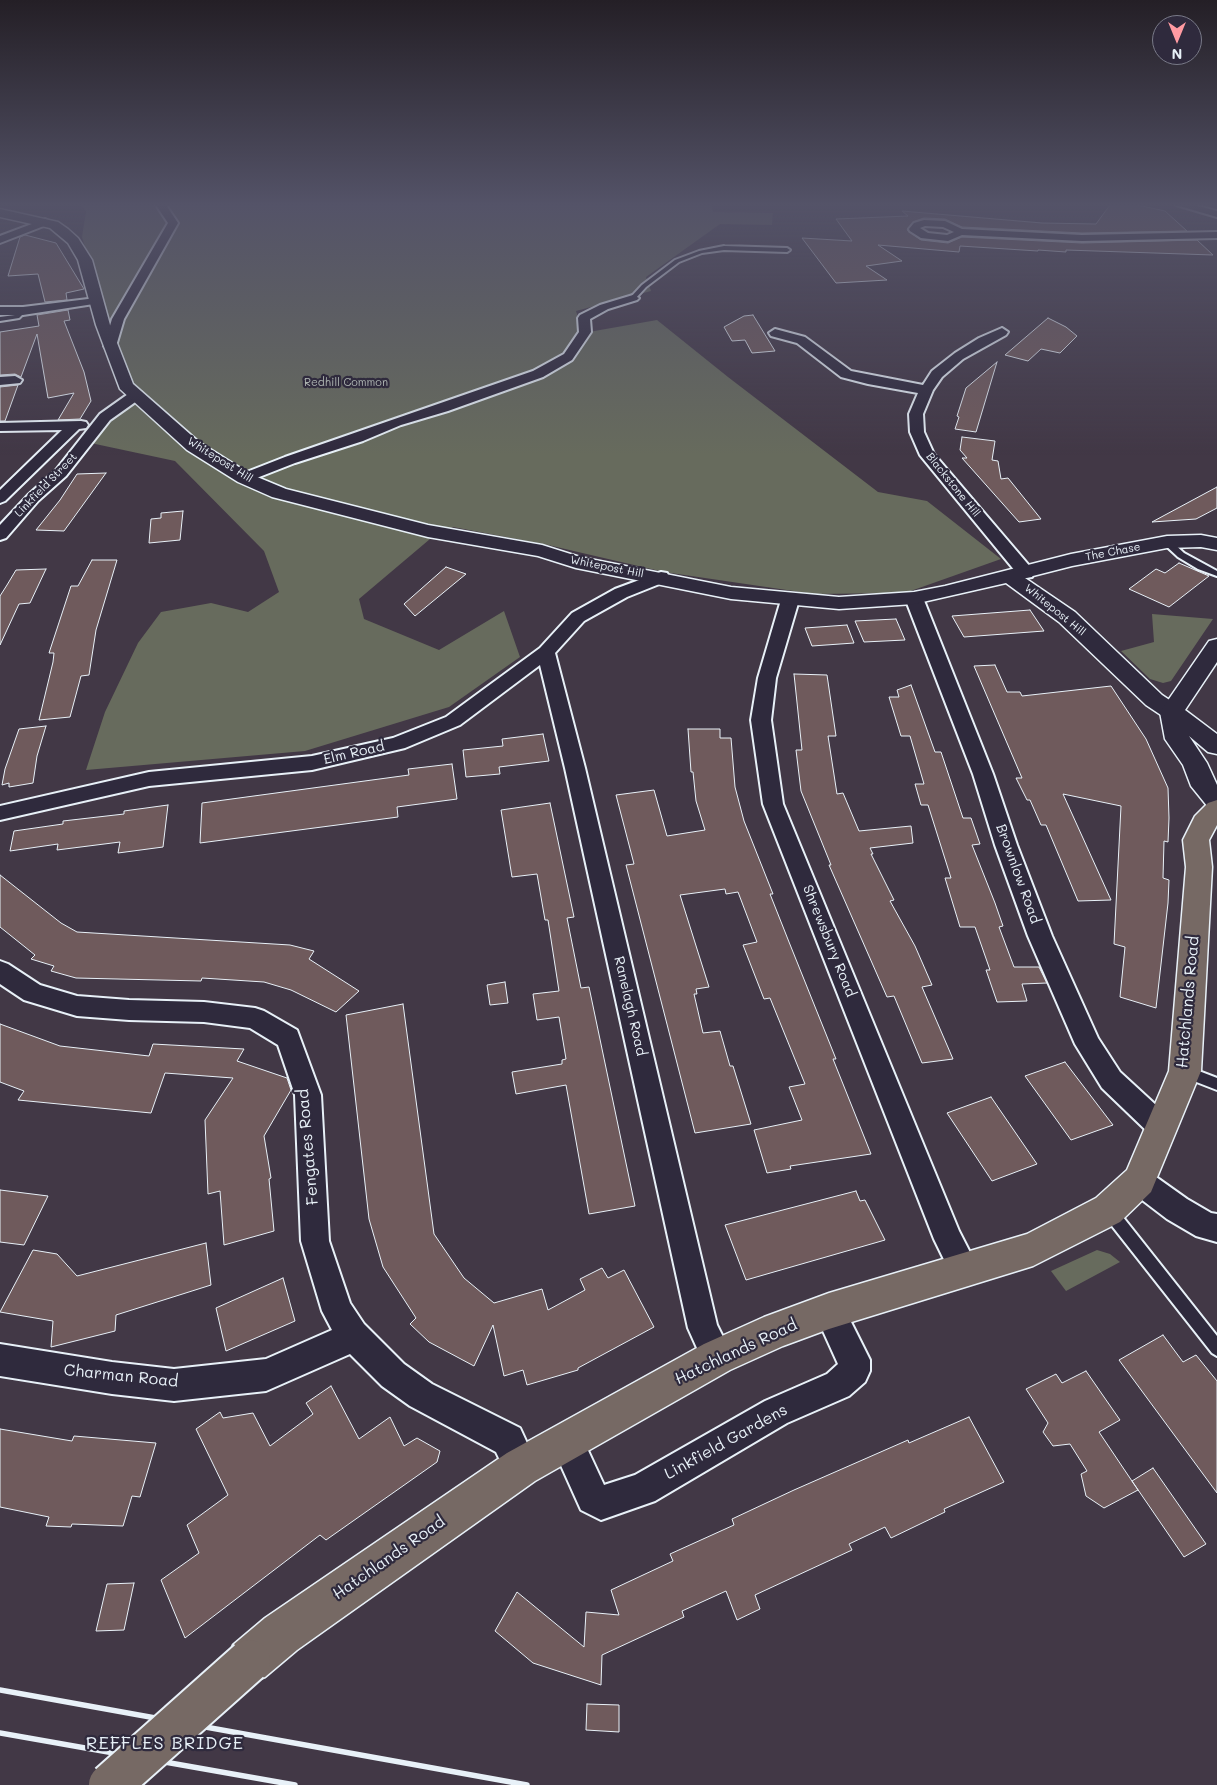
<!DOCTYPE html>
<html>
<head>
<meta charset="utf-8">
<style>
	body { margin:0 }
	#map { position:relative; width:1217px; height:1785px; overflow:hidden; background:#423846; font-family:Mali,sans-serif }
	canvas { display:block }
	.north { position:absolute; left:1152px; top:15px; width:50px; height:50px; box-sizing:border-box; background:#2f2a3d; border:1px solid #797a88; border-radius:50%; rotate:180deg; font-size:14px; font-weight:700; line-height:20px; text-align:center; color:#e8f1f8 }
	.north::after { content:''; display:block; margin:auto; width:18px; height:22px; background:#ff9aa2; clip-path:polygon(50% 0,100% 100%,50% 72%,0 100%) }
</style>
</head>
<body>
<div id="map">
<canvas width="1217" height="1785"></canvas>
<div class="north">N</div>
</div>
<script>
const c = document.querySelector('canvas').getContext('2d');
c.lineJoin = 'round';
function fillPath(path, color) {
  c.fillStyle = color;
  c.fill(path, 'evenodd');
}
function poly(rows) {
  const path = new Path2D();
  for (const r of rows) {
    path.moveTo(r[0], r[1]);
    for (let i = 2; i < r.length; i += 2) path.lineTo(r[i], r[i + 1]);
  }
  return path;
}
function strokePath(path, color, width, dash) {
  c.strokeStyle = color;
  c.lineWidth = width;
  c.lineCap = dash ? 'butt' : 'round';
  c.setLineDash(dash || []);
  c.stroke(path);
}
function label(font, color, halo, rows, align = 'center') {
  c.font = font + ' Mali,sans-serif';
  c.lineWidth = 4.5;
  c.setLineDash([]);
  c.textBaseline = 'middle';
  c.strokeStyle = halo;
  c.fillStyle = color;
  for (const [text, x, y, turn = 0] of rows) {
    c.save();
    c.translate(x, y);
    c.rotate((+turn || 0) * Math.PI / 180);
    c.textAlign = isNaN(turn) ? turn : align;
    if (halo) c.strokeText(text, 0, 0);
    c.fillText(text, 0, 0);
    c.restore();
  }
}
const green = poly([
	[81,205,712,205,713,212,773,213,772,225,720,224,646,277,651,291,576,311,583,333,657,320,728,377,878,492,927,501,1001,559,905,593,814,594,664,572,548,545,453,527,430,539,359,599,364,619,439,650,504,611,520,657,449,707,305,751,86,770,105,712,138,643,161,612,211,603,248,612,279,592,264,551,175,461,86,442,108,419,131,386,101,303,82,237,86,211],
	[1152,614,1213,619,1171,681,1163,683,1150,679,1121,651,1154,642],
	[1097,1250,1110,1254,1120,1262,1066,1291,1051,1271]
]);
const building = poly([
	[1110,205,1138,205,1165,211,1187,231,1082,233,962,227,945,219,924,218,913,222,907,230,921,240,948,243,962,237,1082,243,1197,240,1213,255,1066,250,1066,252,1038,250,1038,251,960,246,959,252,878,245,902,261,866,266,887,280,836,283,802,238,852,241,836,219,908,216,902,211,1042,223,1096,224,1110,205],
	[25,235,56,243,84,289,66,293,67,300,45,302,38,274,8,276,20,237,25,235],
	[68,310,70,320,64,321,84,372,91,401,80,419,58,420,74,393,48,398,37,334,21,377,15,374,0,375,0,332,39,326,37,315,68,310],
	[753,315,775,351,752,353,745,340,732,341,724,327,744,316,753,315],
	[1048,318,1066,327,1077,336,1060,353,1041,349,1028,361,1005,355,1048,318],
	[997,362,976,432,955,429,959,417,957,416,966,388,997,362],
	[18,385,5,421,0,421,0,387,18,385],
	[962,437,995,441,992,460,998,461,1001,479,1008,478,1041,519,1019,522,962,458,967,458,960,450,962,437],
	[106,473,64,531,36,530,60,500,77,474,106,473],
	[1217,487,1217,508,1196,519,1152,522,1217,487],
	[183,511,180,540,149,543,151,519,161,518,161,513,183,511],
	[92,560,117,560,96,630,89,675,81,676,70,717,39,720,53,662,54,653,49,653,71,586,78,586,92,560],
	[1179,563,1209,576,1169,607,1129,589,1156,569,1165,573,1179,563],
	[446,567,466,574,415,616,404,604,446,567],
	[46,569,30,603,19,604,0,645,0,596,7,585,16,570,46,569],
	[1030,610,1044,631,964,637,952,616,1030,610],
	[896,619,905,640,864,642,855,621,896,619],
	[847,625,854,643,812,646,805,628,847,625],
	[995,665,1007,692,1020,692,1022,696,1111,686,1146,739,1168,788,1169,818,1168,842,1164,841,1163,878,1169,880,1168,903,1156,1008,1120,997,1125,947,1114,944,1121,806,1063,794,1111,900,1078,901,1046,825,1041,825,1030,800,1027,800,1016,778,1022,778,974,666,995,665],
	[794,674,827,675,836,736,828,736,837,794,843,793,859,831,911,826,913,843,870,848,873,854,871,854,894,900,890,901,915,946,932,985,922,987,953,1059,922,1063,894,996,887,997,829,865,831,865,801,791,796,750,802,750,794,674],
	[911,685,935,752,941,752,963,818,971,818,980,844,972,845,995,903,1003,926,999,927,1014,967,1039,967,1047,983,1022,984,1027,1001,997,1002,986,970,990,970,975,927,960,927,945,878,951,878,928,805,921,805,915,784,924,784,910,736,901,736,889,697,899,697,897,690,911,685],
	[46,726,37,756,33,783,9,787,9,783,2,785,5,769,19,729,46,726],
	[688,729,720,729,720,738,731,738,735,787,744,821,773,894,770,894,789,942,836,1059,833,1059,871,1154,790,1166,791,1169,767,1173,754,1130,802,1120,789,1087,805,1084,770,998,764,999,743,945,757,942,738,892,726,894,725,889,680,895,709,987,696,989,697,994,694,994,703,1033,720,1031,730,1066,733,1066,751,1124,695,1133,626,865,634,864,616,795,654,790,667,836,705,830,696,801,693,772,691,772,688,729],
	[543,734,549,761,499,767,500,774,466,777,463,750,503,746,502,739,543,734],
	[452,764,457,799,397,807,398,817,200,843,202,803,409,775,408,769,452,764],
	[550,803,574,917,567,918,581,988,589,987,635,1206,589,1214,566,1085,516,1094,512,1072,562,1064,562,1060,566,1059,559,1017,537,1020,533,994,559,991,548,920,545,920,537,874,512,877,501,810,550,803],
	[168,805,163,847,118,853,120,842,57,850,58,844,10,851,14,831,63,824,63,821,124,814,124,811,168,805],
	[0,875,61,923,77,932,290,945,314,951,309,959,359,991,336,1012,291,990,264,982,202,978,201,981,76,978,51,971,54,966,31,959,35,955,0,927,0,875],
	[505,982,508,1003,490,1005,487,985,505,982],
	[403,1004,434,1234,464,1278,494,1303,542,1289,548,1310,585,1290,580,1279,602,1268,608,1278,624,1270,654,1327,578,1368,578,1370,527,1385,523,1370,504,1376,493,1325,474,1366,429,1342,410,1324,416,1318,383,1267,369,1219,346,1015,403,1004],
	[0,1024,60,1046,149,1056,153,1044,244,1049,237,1061,287,1078,291,1090,264,1136,271,1178,269,1179,274,1231,224,1245,220,1191,208,1194,205,1120,233,1078,165,1073,151,1113,18,1100,24,1091,0,1082,0,1024],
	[1065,1062,1113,1125,1071,1140,1025,1076,1065,1062],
	[991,1097,1037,1164,992,1181,947,1113,991,1097],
	[0,1190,48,1196,24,1245,0,1242,0,1190],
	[856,1191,860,1201,865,1200,885,1240,746,1280,725,1225,856,1191],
	[206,1243,211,1285,116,1315,115,1331,51,1347,53,1321,0,1312,33,1250,57,1254,77,1276,206,1243],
	[283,1278,295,1321,226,1351,216,1308,283,1278],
	[1163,1335,1183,1362,1196,1355,1217,1381,1217,1493,1119,1360,1163,1335],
	[1086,1371,1120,1420,1099,1432,1138,1490,1104,1508,1086,1496,1081,1474,1087,1471,1070,1444,1053,1446,1043,1432,1048,1423,1026,1389,1056,1374,1062,1383,1086,1371],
	[331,1386,359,1439,390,1417,404,1446,417,1438,440,1451,437,1462,326,1540,320,1535,185,1638,161,1580,199,1553,187,1525,228,1495,196,1429,220,1412,223,1418,253,1413,270,1446,313,1414,306,1403,331,1386],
	[969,1417,1004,1482,944,1509,945,1512,891,1538,885,1527,849,1544,852,1550,755,1595,760,1609,737,1620,726,1591,682,1611,684,1617,602,1655,601,1685,533,1663,495,1631,517,1592,584,1647,586,1612,619,1615,611,1590,673,1561,670,1554,734,1525,732,1519,794,1490,908,1440,909,1443,969,1417],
	[0,1429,72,1441,74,1436,156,1443,140,1497,132,1496,123,1526,72,1524,71,1527,46,1526,49,1517,0,1507,0,1429],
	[1153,1468,1206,1544,1184,1557,1132,1481,1153,1468],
	[134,1583,124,1630,96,1631,107,1584,134,1583],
	[587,1704,619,1705,619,1732,586,1730,587,1704]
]);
const service = poly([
	[724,246,787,248,790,250,787,252,724,250,702,253,679,262,646,287,635,299,630,298,642,285,675,260,699,251,724,246],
	[21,310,26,311,19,318,0,321,0,317,15,315,21,310],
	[1164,540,1170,540,1184,553,1217,571,1217,576,1198,569,1178,557,1164,544,1164,540],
	[1186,1066,1217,1078,1217,1090,1181,1076,1180,1072,1181,1068,1186,1066],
	[1110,1205,1115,1207,1217,1336,1217,1356,1212,1353,1105,1217,1103,1212,1105,1207,1110,1205]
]);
const minor = poly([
	[156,205,166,205,178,223,124,319,116,346,114,349,106,349,104,346,112,319,168,223,156,205],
	[1176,205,1194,205,1217,211,1217,217,1176,205],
	[45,219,50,222,49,224,0,243,0,236,45,219],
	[924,220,945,221,962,229,1082,235,1217,232,1217,238,1082,241,962,235,948,241,921,238,910,231,909,229,914,223,924,220],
	[925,226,943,227,954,232,947,235,928,233,920,228,925,226],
	[633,295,639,298,637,300,608,309,590,319,591,332,572,360,543,377,448,411,401,425,363,441,295,463,249,481,239,481,237,478,239,475,285,457,533,371,564,354,579,332,578,318,580,315,600,305,633,295],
	[96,298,100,299,102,301,100,303,23,315,0,315,0,307,23,307,96,298],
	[1002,328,1008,332,1006,335,963,359,942,377,933,390,923,414,924,432,934,454,1032,569,1034,573,1032,577,1026,578,1020,577,920,455,910,432,909,414,918,393,868,384,841,377,797,343,771,336,769,333,775,329,805,337,851,371,923,385,932,371,955,353,979,338,1002,328],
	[15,376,22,380,20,383,0,385,0,377,15,376],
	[136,391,141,392,143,395,141,398,110,420,66,476,38,501,6,538,0,540,0,525,28,495,56,470,100,414,131,392,136,391],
	[81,421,86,422,88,425,86,428,79,429,5,501,0,503,0,490,62,430,0,431,0,423,81,421],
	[661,572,667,573,669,577,667,581,627,597,584,621,555,653,585,768,717,1325,733,1357,728,1368,717,1373,706,1368,688,1328,565,768,540,665,460,725,405,748,312,770,149,786,0,820,0,806,149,772,312,756,393,738,446,717,540,648,572,613,615,589,661,572],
	[914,593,920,594,923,598,993,774,1017,845,1052,936,1098,1038,1120,1072,1170,1118,1174,1127,1170,1136,1161,1139,1152,1136,1102,1088,1075,1044,1028,936,995,845,973,774,905,598,908,594,914,593],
	[790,595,796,596,799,600,776,678,771,720,783,804,959,1231,979,1270,974,1280,964,1285,954,1280,934,1239,763,804,751,720,758,678,781,600,784,596,790,595],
	[0,961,8,964,40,985,77,996,129,1000,204,1002,255,1008,264,1011,297,1030,321,1095,329,1241,350,1303,364,1324,404,1364,432,1384,520,1428,538,1467,533,1479,521,1484,509,1479,496,1452,410,1406,382,1386,350,1354,266,1391,174,1401,112,1394,0,1376,0,1344,112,1362,174,1369,266,1359,332,1330,322,1311,301,1241,295,1095,278,1045,250,1028,204,1022,129,1020,77,1016,24,1000,0,984,0,961],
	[1139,1168,1149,1172,1187,1199,1211,1213,1217,1214,1217,1242,1196,1236,1167,1219,1129,1190,1125,1181,1129,1172,1139,1168],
	[829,1296,840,1300,870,1360,870,1371,865,1382,849,1396,787,1423,655,1501,601,1520,581,1510,550,1441,554,1429,566,1425,578,1429,604,1485,635,1475,765,1401,827,1374,838,1364,814,1311,818,1300,829,1296]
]);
const tertiary = poly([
	[0,209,58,222,68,229,78,238,92,260,110,325,133,384,199,442,250,474,286,489,428,525,542,545,580,557,731,587,839,597,914,592,945,586,1071,554,1167,536,1201,535,1217,538,1217,550,1201,547,1167,548,1072,566,1025,578,1075,612,1162,695,1180,707,1184,712,1180,717,1172,720,1164,717,1146,705,1059,622,1006,583,914,604,839,609,731,599,576,568,538,556,428,537,272,497,238,482,187,450,120,389,96,325,78,260,68,243,50,228,0,217,0,209]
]);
const secondary = poly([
	[1217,639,1217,662,1185,710,1217,734,1217,754,1208,752,1189,736,1207,763,1217,785,1217,810,1208,807,1191,786,1183,765,1165,739,1160,712,1209,641,1217,639]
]);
const primary = poly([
	[1217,800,1217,825,1209,840,1212,867,1201,1071,1151,1192,1120,1222,1033,1266,829,1329,783,1346,730,1370,535,1481,297,1650,265,1677,249,1683,233,1677,227,1661,233,1645,265,1618,507,1453,704,1344,764,1317,829,1293,1027,1234,1096,1198,1127,1170,1169,1071,1186,867,1183,840,1195,816,1208,803,1217,800]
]);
const rail = poly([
	[0,1690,527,1785],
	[0,1733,295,1785]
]);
const primaryBridge = poly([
	[110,1785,249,1661]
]);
const farParknames = [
	["Redhill Common",346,383]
];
const farStreetnames = [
	["Whitepost Hill",220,460,32],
	["Linkfield Street",46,485,-46],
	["Blackstone Hill",953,485,51],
	["The Chase",1113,552,-11],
	["Whitepost Hill",607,567,11],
	["Whitepost Hill",1055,610,39]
];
const streetNames = [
	["Elm Road",354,753,-13],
	["Brownlow Road",1018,874,70],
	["Shrewsbury Road",829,941,68],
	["Ranelagh Road",630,1006,77]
];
const nearStreetnames = [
	["Hatchlands Road",1188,1002,-85],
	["Fengates Road",308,1147,-95],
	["Hatchlands Road",736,1352,-25],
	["Charman Road",121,1376,6],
	["Linkfield Gardens",726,1442,-29],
	["Hatchlands Road",389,1558,-35]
];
const nearNeighbourhoodnames = [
	["REFFLES BRIDGE",165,1743]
];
fillPath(green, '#676b5d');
fillPath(building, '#6f5a5c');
strokePath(building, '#e8f1f8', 1);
strokePath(service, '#e8f1f8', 4);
strokePath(minor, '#e8f1f8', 4);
strokePath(tertiary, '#e8f1f8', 3);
strokePath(secondary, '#e8f1f8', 3);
strokePath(primary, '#e8f1f8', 3);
fillPath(service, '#2f2a3d');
fillPath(minor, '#2f2a3d');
fillPath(tertiary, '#2f2a3d');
fillPath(secondary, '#2f2a3d');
fillPath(primary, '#766964');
strokePath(rail, '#e8f1f8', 5.5);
strokePath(primaryBridge, '#e8f1f8', 46, []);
strokePath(primaryBridge, '#766964', 42);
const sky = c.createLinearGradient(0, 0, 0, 455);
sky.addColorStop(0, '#241f26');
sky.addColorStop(0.45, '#545368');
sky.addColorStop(1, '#54536800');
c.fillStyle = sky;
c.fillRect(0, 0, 1217, 455);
label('11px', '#aeb5b2', '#2f2a3d', farParknames);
label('11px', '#e8f1f8', '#2f2a3d', farStreetnames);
label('14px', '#e8f1f8', '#2f2a3d', streetNames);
label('16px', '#e8f1f8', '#2f2a3d', nearStreetnames);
c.letterSpacing = '1px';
label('18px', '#e8f1f8', '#2f2a3d', nearNeighbourhoodnames);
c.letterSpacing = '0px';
</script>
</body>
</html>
